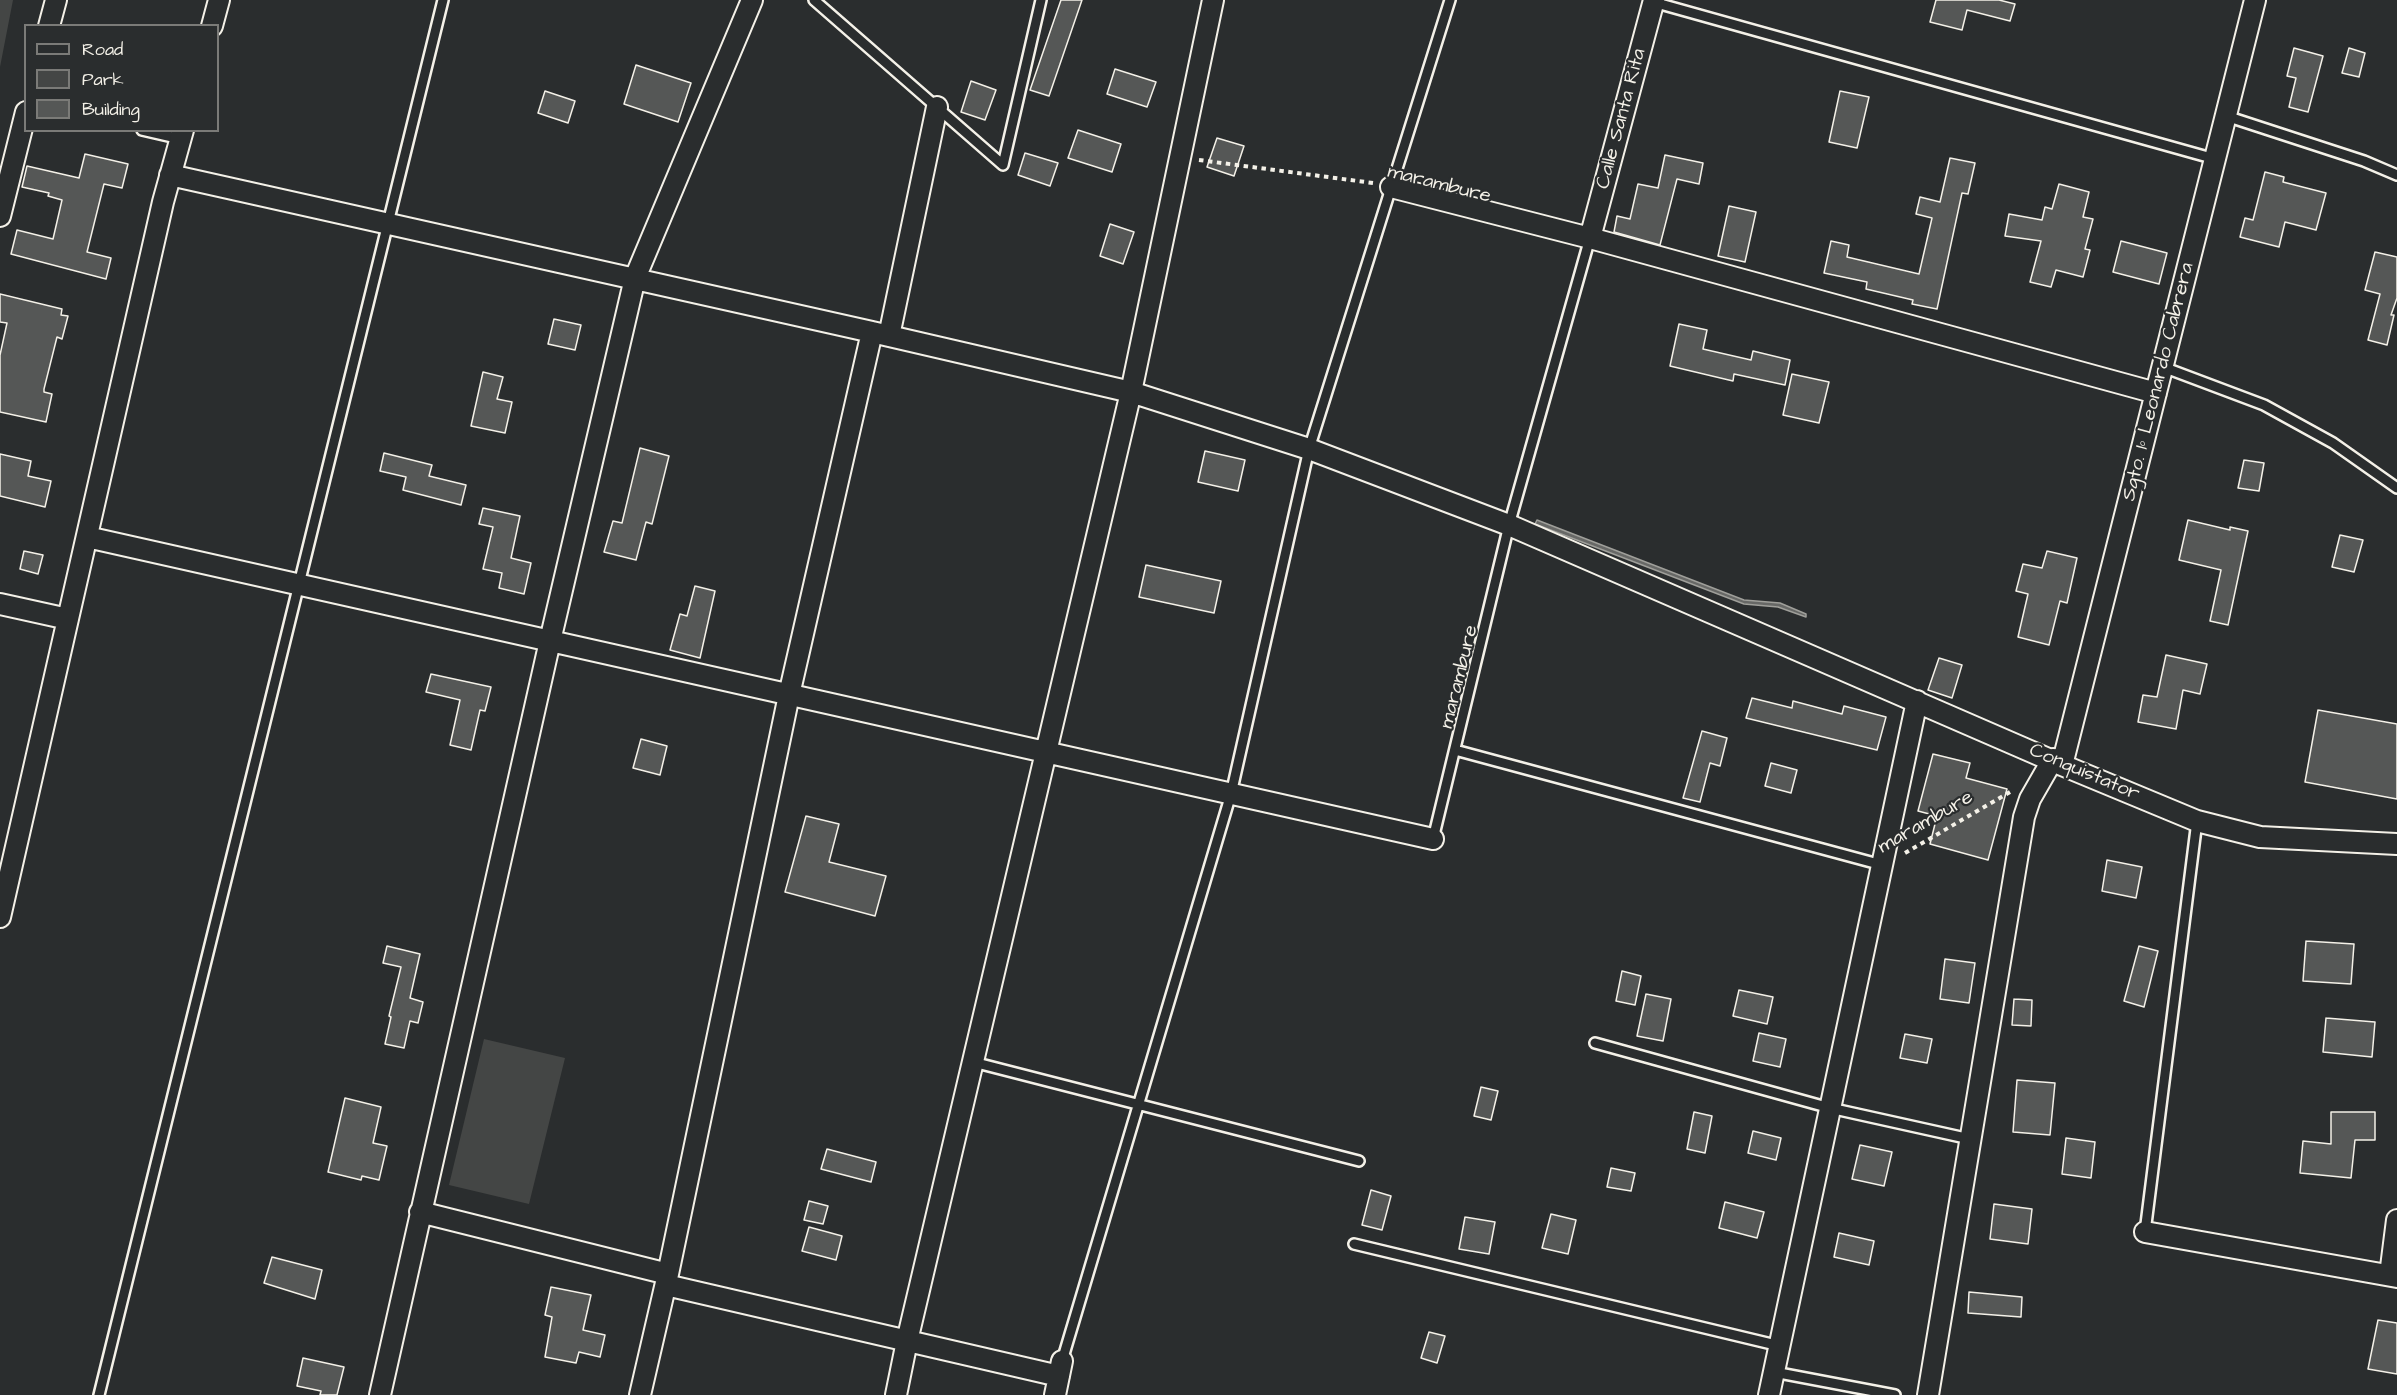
<!DOCTYPE html>
<html>
<head>
<meta charset="utf-8">
<style>
	body { margin:0 }
	#map { position:relative; width:2397px; height:1395px; overflow:hidden; background:#2a2d2e; font-family:"Architects Daughter",sans-serif }
	canvas { display:block }
	.legend { position:absolute; left:24px; top:24px; width:195px; height:108px; box-sizing:border-box; background:#2a2d2e; border:2px solid #7b7b78; margin:0; padding:8px 10px; list-style:none; font-size:18px; color:#f4f1e8 }
	.legend li { display:flex; align-items:center; gap:12px; height:30px }
	.legend b { width:30px; border:2px solid #7b7b78 }
</style>
</head>
<body>
<div id="map">
<canvas width="2397" height="1395"></canvas>
<ul class="legend">
<li><b style="height:8px;background:#2a2d2e"></b>Road</li>
<li><b style="height:16px;background:#444645"></b>Park</li>
<li><b style="height:16px;background:#555756"></b>Building</li>
</ul>
</div>
<script>
const c = document.querySelector('canvas').getContext('2d');
c.lineJoin = 'round';
function fillPath(path, color) {
  c.fillStyle = color;
  c.fill(path, 'evenodd');
}
function poly(rows) {
  const path = new Path2D();
  for (const r of rows) {
    path.moveTo(r[0], r[1]);
    for (let i = 2; i < r.length; i += 2) path.lineTo(r[i], r[i + 1]);
  }
  return path;
}
function strokePath(path, color, width, dash) {
  c.strokeStyle = color;
  c.lineWidth = width;
  c.lineCap = dash ? 'butt' : 'round';
  c.setLineDash(dash || []);
  c.stroke(path);
}
function label(font, color, halo, rows, align = 'center') {
  c.font = font + ' "Architects Daughter",sans-serif';
  c.lineWidth = 4.5;
  c.setLineDash([]);
  c.textBaseline = 'middle';
  c.strokeStyle = halo;
  c.fillStyle = color;
  for (const [text, x, y, turn = 0] of rows) {
    c.save();
    c.translate(x, y);
    c.rotate((+turn || 0) * Math.PI / 180);
    c.textAlign = isNaN(turn) ? turn : align;
    if (halo) c.strokeText(text, 0, 0);
    c.fillText(text, 0, 0);
    c.restore();
  }
}
const green = poly([
	[0,0,13,0,0,67],
	[484,1039,565,1058,529,1204,449,1185]
]);
const water = poly([
	[1537,520,1744,600,1780,603,1806,614,1806,617,1778,607,1744,604,1535,524,1537,520]
]);
const building = poly([
	[1061,0,1082,0,1049,96,1030,90,1061,0],
	[1936,0,1999,0,2015,4,2010,21,1967,10,1962,30,1930,22,1936,0],
	[2294,48,2323,56,2308,112,2289,107,2296,78,2287,76,2294,48],
	[2349,48,2365,53,2359,77,2342,73,2349,48],
	[636,65,691,83,678,122,624,104,636,65],
	[1115,69,1156,82,1147,107,1107,94,1115,69],
	[971,81,996,90,985,120,961,112,971,81],
	[545,91,575,101,568,123,538,113,545,91],
	[1840,91,1869,97,1857,148,1829,142,1840,91],
	[1078,130,1121,144,1112,172,1068,158,1078,130],
	[1217,138,1244,146,1234,176,1207,167,1217,138],
	[1025,153,1058,163,1050,186,1018,175,1025,153],
	[85,154,128,164,122,188,104,184,87,252,111,258,106,279,11,254,17,230,53,239,62,200,48,196,49,193,22,187,27,166,79,178,85,154],
	[1665,155,1703,163,1699,184,1677,179,1660,245,1614,232,1617,216,1630,219,1638,184,1658,188,1665,155],
	[1950,158,1975,163,1968,194,1962,193,1937,309,1912,304,1913,300,1866,289,1867,282,1824,273,1831,241,1849,245,1847,257,1919,274,1932,218,1916,214,1920,197,1940,202,1950,158],
	[2265,172,2284,177,2283,182,2326,193,2316,230,2285,222,2279,247,2240,237,2245,218,2253,220,2265,172],
	[2059,184,2089,192,2083,217,2093,219,2085,249,2090,250,2083,277,2056,270,2051,287,2030,282,2041,241,2005,236,2009,214,2042,220,2045,207,2052,209,2059,184],
	[1729,206,1756,212,1745,262,1718,256,1729,206],
	[1110,224,1134,232,1123,264,1100,256,1110,224],
	[2121,241,2167,253,2159,284,2113,272,2121,241],
	[2375,252,2397,257,2397,298,2391,315,2394,315,2387,345,2368,340,2380,294,2365,290,2375,252],
	[0,294,62,309,61,315,68,316,62,339,57,337,44,389,44,392,52,394,46,422,0,412,0,355,7,323,0,322,0,294],
	[554,319,581,325,575,350,548,344,554,319],
	[1679,324,1707,330,1703,349,1751,360,1753,351,1790,360,1785,385,1734,374,1733,381,1670,366,1679,324],
	[483,372,503,377,497,399,512,402,505,433,471,426,483,372],
	[1792,374,1829,382,1819,423,1783,415,1792,374],
	[640,448,669,456,652,524,646,522,636,560,604,552,613,521,622,523,640,448],
	[1205,451,1245,460,1238,491,1198,482,1205,451],
	[384,453,432,465,429,476,466,485,461,505,403,490,406,477,380,471,384,453],
	[0,454,31,461,28,476,51,481,45,507,0,496,0,454],
	[2244,460,2264,463,2259,491,2238,488,2244,460],
	[483,508,520,516,511,558,531,563,524,594,499,588,502,573,483,569,493,527,479,524,483,508],
	[2188,520,2230,530,2230,527,2248,531,2228,625,2210,621,2221,570,2179,560,2188,520],
	[2340,535,2363,540,2354,572,2332,567,2340,535],
	[24,551,43,555,38,574,20,569,24,551],
	[2047,551,2077,558,2067,603,2060,601,2049,645,2018,637,2028,594,2016,591,2023,564,2042,568,2047,551],
	[1146,565,1221,581,1214,613,1139,597,1146,565],
	[695,586,715,591,700,658,670,650,680,614,687,616,695,586],
	[2166,655,2207,664,2200,694,2183,690,2176,729,2138,722,2143,695,2157,697,2166,655],
	[1939,658,1962,665,1952,698,1928,690,1939,658],
	[431,674,491,687,485,711,480,710,471,750,450,745,460,700,426,692,431,674],
	[1752,698,1792,708,1793,701,1842,714,1844,706,1886,717,1877,750,1746,718,1752,698],
	[2318,710,2397,724,2397,799,2305,782,2318,710],
	[1702,731,1727,738,1720,766,1710,763,1700,802,1683,798,1702,731],
	[641,739,667,746,660,775,633,768,641,739],
	[1933,754,1970,763,1966,778,2007,789,1988,860,1930,844,1937,816,1918,811,1933,754],
	[1771,763,1797,770,1791,793,1765,786,1771,763],
	[806,816,839,824,829,862,886,876,875,916,785,892,806,816],
	[2107,860,2142,867,2136,898,2102,891,2107,860],
	[2306,941,2354,944,2351,984,2303,981,2306,941],
	[387,946,420,954,410,998,423,1002,418,1023,410,1021,404,1048,385,1044,391,1017,389,1016,401,967,383,963,387,946],
	[2139,946,2158,951,2144,1007,2124,1001,2139,946],
	[1945,959,1975,963,1969,1003,1940,999,1945,959],
	[1622,971,1641,976,1635,1005,1616,1001,1622,971],
	[1739,990,1773,997,1767,1024,1733,1016,1739,990],
	[1646,994,1671,999,1663,1041,1637,1036,1646,994],
	[2014,999,2032,1000,2031,1026,2012,1025,2014,999],
	[2326,1018,2375,1022,2372,1057,2323,1052,2326,1018],
	[1759,1033,1786,1039,1780,1067,1753,1061,1759,1033],
	[1905,1034,1932,1039,1927,1063,1900,1058,1905,1034],
	[2017,1080,2055,1083,2050,1135,2013,1132,2017,1080],
	[1481,1087,1498,1091,1491,1120,1474,1116,1481,1087],
	[345,1098,381,1107,373,1143,387,1146,379,1180,362,1176,361,1180,328,1172,345,1098],
	[1694,1112,1712,1116,1705,1153,1687,1149,1694,1112],
	[2331,1112,2375,1112,2375,1140,2355,1140,2351,1178,2300,1173,2303,1141,2331,1144,2331,1112],
	[1753,1131,1781,1138,1776,1160,1748,1153,1753,1131],
	[2066,1138,2095,1142,2091,1178,2062,1174,2066,1138],
	[1860,1145,1892,1152,1884,1186,1852,1179,1860,1145],
	[827,1149,876,1162,871,1182,821,1169,827,1149],
	[1611,1168,1635,1173,1631,1191,1607,1187,1611,1168],
	[1371,1190,1391,1196,1382,1230,1362,1225,1371,1190],
	[809,1201,828,1206,823,1224,804,1220,809,1201],
	[1725,1202,1764,1212,1757,1238,1719,1228,1725,1202],
	[1994,1204,2032,1209,2028,1244,1990,1239,1994,1204],
	[1551,1214,1576,1220,1568,1254,1542,1248,1551,1214],
	[1465,1217,1495,1222,1489,1254,1459,1249,1465,1217],
	[809,1227,842,1236,836,1260,802,1251,809,1227],
	[1839,1233,1874,1241,1869,1265,1834,1257,1839,1233],
	[272,1257,322,1270,315,1299,264,1283,272,1257],
	[551,1287,591,1295,583,1330,605,1335,600,1357,579,1352,576,1363,545,1357,552,1317,545,1315,551,1287],
	[1969,1292,2022,1297,2021,1317,1968,1313,1969,1292],
	[2378,1320,2397,1323,2397,1374,2368,1369,2378,1320],
	[1429,1332,1445,1336,1437,1363,1421,1358,1429,1332],
	[303,1358,344,1367,337,1395,320,1395,321,1391,297,1386,303,1358]
]);
const path = poly([
	[1199,160,1373,183],
	[1905,853,2010,792]
]);
const lane = poly([
	[814,0,1003,165,1041,0],
	[1653,2,2215,159],
	[2226,116,2364,161,2397,175],
	[142,130,181,139],
	[2163,367,2264,405,2333,443,2397,488],
	[1455,750,1882,865],
	[1433,839,1509,525,1590,238],
	[1595,1043,1830,1108,1970,1139],
	[973,1062,1359,1161],
	[2145,1232,2197,821],
	[1354,1244,1780,1346],
	[1062,1361,1231,794,1309,449,1450,0],
	[1774,1372,1895,1395],
	[99,1395,443,0]
]);
const street = poly([
	[49,26,56,0],
	[212,26,219,0],
	[170,175,872,332,1131,392,1309,449,1509,525,2062,765,2197,821,2260,837,2397,844],
	[1391,187,1590,238,2156,393],
	[0,216,26,112],
	[1590,238,1654,0],
	[889,336,937,107],
	[87,537,1433,839],
	[0,604,68,619],
	[2062,765,2255,0],
	[0,917,163,202,183,130],
	[420,1212,668,1274],
	[2145,1232,2397,1277],
	[2390,1275,2397,1220],
	[666,1285,1059,1376],
	[380,1395,550,641,635,278,752,0],
	[640,1395,668,1274,789,695,872,332],
	[896,1395,907,1341,1131,392,1213,0],
	[1055,1395,1062,1361],
	[1769,1395,1917,701],
	[1928,1395,2024,817,2030,799,2053,759]
]);
const streetNames = [
	["Calle Santa Rita",1622,119,-75],
	["marambure",1439,185,14],
	["Sgto. 1º Leonardo Cabrera",2159,382,-76],
	["marambure",1460,677,-76],
	["Conquistator",2084,773,23],
	["marambure",1926,823,-30]
];
fillPath(green, '#444645');
fillPath(water, '#676866');
strokePath(water, '#9f9f9a', 1.5);
fillPath(building, '#555756');
strokePath(building, '#f4f1e8', 1.5);
strokePath(lane, '#f4f1e8', 14);
strokePath(street, '#f4f1e8', 24);
strokePath(path, '#f4f1e8', 4, [4.5, 4.5]);
strokePath(lane, '#2a2d2e', 9);
strokePath(street, '#2a2d2e', 20);
label('20px', '#f4f1e8', '#2a2d2e', streetNames);
</script>
</body>
</html>
